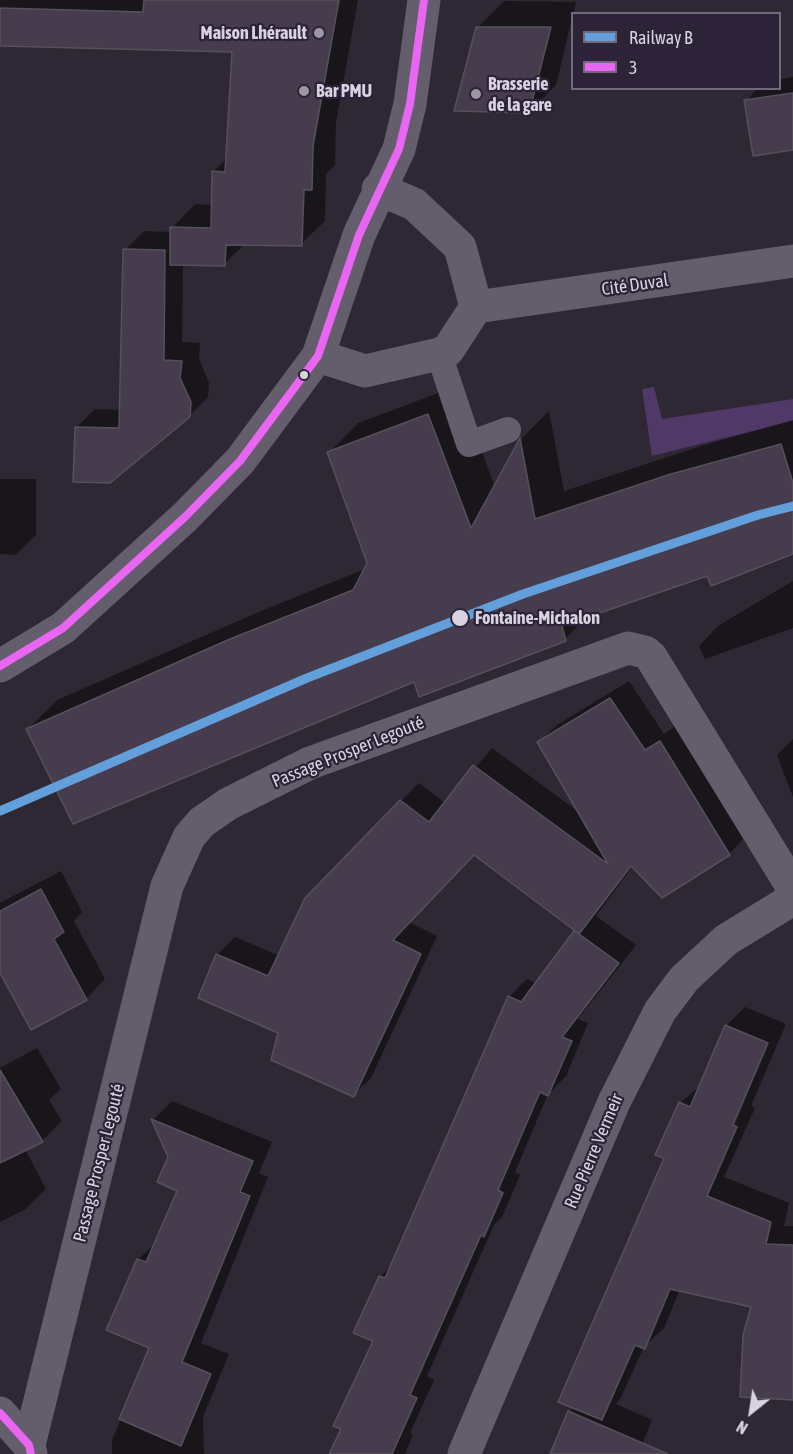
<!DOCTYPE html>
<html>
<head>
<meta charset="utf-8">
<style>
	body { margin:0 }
	#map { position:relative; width:793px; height:1454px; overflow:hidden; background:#2d2833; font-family:"Asap Condensed",sans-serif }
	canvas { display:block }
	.legend { position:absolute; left:571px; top:12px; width:210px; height:78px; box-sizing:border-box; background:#2d2338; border:2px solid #72697c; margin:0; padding:8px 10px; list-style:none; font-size:18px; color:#d9d3e1 }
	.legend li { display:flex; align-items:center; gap:12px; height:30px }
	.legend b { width:30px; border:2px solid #72697c }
	.north { position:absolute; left:721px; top:1382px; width:60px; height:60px; -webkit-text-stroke:4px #2d2338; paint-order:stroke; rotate:210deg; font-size:16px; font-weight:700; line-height:24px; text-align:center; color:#d9d3e1 }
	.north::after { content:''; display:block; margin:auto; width:21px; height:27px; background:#d9d3e1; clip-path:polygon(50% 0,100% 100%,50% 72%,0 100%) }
</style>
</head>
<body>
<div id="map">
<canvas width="793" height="1454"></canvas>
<ul class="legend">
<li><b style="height:8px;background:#629fdb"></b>Railway B</li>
<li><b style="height:8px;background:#e966f2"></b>3</li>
</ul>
<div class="north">N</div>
</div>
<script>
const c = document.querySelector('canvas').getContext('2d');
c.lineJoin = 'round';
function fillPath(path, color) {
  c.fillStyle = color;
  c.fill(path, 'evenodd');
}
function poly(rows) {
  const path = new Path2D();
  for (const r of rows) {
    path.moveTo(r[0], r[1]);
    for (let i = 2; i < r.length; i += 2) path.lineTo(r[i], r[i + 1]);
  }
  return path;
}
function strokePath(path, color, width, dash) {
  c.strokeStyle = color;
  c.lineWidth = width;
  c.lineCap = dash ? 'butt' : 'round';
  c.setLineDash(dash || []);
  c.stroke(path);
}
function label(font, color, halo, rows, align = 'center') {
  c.font = font + ' "Asap Condensed",sans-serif';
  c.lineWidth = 4.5;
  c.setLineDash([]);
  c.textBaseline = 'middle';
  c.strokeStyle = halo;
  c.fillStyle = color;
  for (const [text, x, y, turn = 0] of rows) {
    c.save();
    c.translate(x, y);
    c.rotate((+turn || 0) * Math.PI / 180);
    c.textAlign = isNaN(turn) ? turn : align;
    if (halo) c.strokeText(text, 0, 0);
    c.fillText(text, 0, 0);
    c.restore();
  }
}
const green = poly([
	[654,387,662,419,793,399,793,421,652,456,642,389]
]);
const shadow = poly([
	[0,0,358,0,336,122,335,165,326,174,325,221,301,244,245,244,224,264,183,264,182,342,200,343,199,359,209,383,208,397,189,416,109,481,76,428,95,409,121,410,125,250,144,231,172,232,172,228,195,204,213,205,213,172,227,158,234,50,0,44],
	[504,1,576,2,556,85,529,112,478,27],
	[793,77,793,149,746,101,758,88,780,88,780,79],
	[457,386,495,487,521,439,549,411,564,491,701,446,793,420,793,553,708,574,589,615,565,639,415,680,28,729,57,700,261,611,365,569,368,563,329,453,358,423],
	[0,479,36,479,36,535,16,555,0,554],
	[793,581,793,628,705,659,699,646,718,626],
	[629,681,664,734,678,724,746,836,729,854,633,866,596,916,636,945,578,1019,588,1023,566,1076,548,1094,515,1172,520,1175,502,1217,494,1225,427,1376,434,1380,410,1433,413,1435,405,1454,331,1454,375,1341,380,1277,393,1264,509,997,527,979,537,984,577,930,474,854,409,922,437,936,371,1078,353,1095,280,1032,217,955,235,937,280,956,401,801,419,783,445,803,492,748,580,813,539,742,557,725],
	[793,739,793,797,777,755],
	[61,871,82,912,74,921,105,979,86,999,0,969,0,903],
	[745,1007,786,1024,751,1106,755,1108,724,1177,789,1203,784,1226,793,1226,793,1399,753,1306,680,1289,664,1328,644,1347,620,1399,616,1404,652,1420,638,1454,552,1454,569,1412,574,1407,666,1157,680,1103,701,1085,726,1026],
	[37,1048,61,1089,49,1100,62,1121,42,1141,25,1149,46,1189,26,1209,0,1222,0,1068],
	[172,1101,272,1142,259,1173,268,1177,201,1343,229,1354,203,1417,204,1454,112,1454,112,1440,151,1347,138,1260,157,1241,179,1190,170,1157,153,1120]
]);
const building = poly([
	[144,0,339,0,313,146,312,190,304,190,302,246,226,245,225,266,170,265,170,227,211,228,212,171,225,172,232,52,0,46,0,8,143,12,144,0],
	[476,27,551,27,529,113,454,111,476,27],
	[793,93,793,150,753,156,744,100,793,93],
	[123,249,165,250,164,360,182,361,180,378,191,402,190,417,110,483,73,482,75,427,119,428,123,249],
	[428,414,471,528,520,438,535,519,671,474,781,444,793,483,793,554,711,586,707,576,562,626,566,641,419,697,414,682,73,824,26,729,230,639,353,590,367,563,327,452,428,414],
	[610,698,645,750,660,741,730,855,662,898,631,866,579,934,619,963,562,1037,572,1041,548,1096,540,1092,498,1190,503,1193,484,1237,481,1235,410,1395,417,1398,392,1454,329,1454,341,1429,333,1426,373,1341,353,1333,379,1276,385,1278,508,996,521,1002,574,931,578,933,474,855,393,940,421,954,354,1097,271,1060,278,1033,198,998,216,954,268,976,305,898,400,800,429,822,473,765,608,864,537,742,610,698],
	[41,889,64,932,54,939,87,1000,31,1030,0,973,0,911,41,889],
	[725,1025,768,1043,733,1125,737,1127,707,1196,771,1222,766,1244,793,1245,793,1400,740,1397,743,1335,751,1307,670,1289,645,1349,635,1345,602,1420,558,1402,664,1158,655,1155,679,1102,690,1107,725,1025],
	[0,1070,43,1142,0,1163,0,1070],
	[151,1119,253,1161,240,1192,250,1196,182,1362,211,1374,181,1446,119,1419,149,1348,106,1330,137,1259,146,1262,177,1191,157,1182,168,1157,151,1119],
	[568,1411,668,1454,550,1454,568,1411]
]);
const lane = poly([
	[439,354,469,444,508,430]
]);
const street = poly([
	[476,307,793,261],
	[318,356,365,371,439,354,448,350,476,307,460,247,414,204,378,189],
	[0,666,63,628,185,517,240,461,318,356,359,235,399,149,410,104,424,0],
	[0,1413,29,1445,31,1454],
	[29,1445,167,886,189,837,202,822,228,804,310,763,628,648,645,652,651,657,793,888],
	[464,1454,614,1102,660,1011,684,979,726,940,793,899]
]);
const bus1 = poly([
	[0,666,63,628,185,517,240,461,318,356,359,235,399,149,410,104,424,0],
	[0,1413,29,1445,31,1454]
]);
const rail1 = poly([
	[0,811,307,678,523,594,758,515,793,506]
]);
const markers = [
	[319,33,6,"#9d97a4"],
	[304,91,6,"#9d97a4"],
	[476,94,6,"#9d97a4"],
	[304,375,5,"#d9d3e1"],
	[460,618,9,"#d9d3e1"]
];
const poiNames = [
	["Maison Lhérault",307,33,"right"],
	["Brasserie",488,84],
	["de la gare",488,105],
	["Bar PMU",316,91]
];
const streetNames = [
	["Cité Duval",635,285,-8],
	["Passage Prosper Legouté",348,752,-22],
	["Rue Pierre Vermeir",594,1151,-67],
	["Passage Prosper Legouté",99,1163,-76]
];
const stopNames = [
	["Fontaine-Michalon",475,618]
];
fillPath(green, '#503867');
fillPath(shadow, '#0007');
fillPath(building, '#463c4e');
strokePath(building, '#55515a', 1.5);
strokePath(lane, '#645d6c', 26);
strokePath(street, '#645d6c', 33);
strokePath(bus1, '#e966f2', 8);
strokePath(rail1, '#629fdb', 9);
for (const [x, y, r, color] of markers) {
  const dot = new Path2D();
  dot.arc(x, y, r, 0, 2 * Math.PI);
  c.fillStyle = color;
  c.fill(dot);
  strokePath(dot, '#2d2338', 2);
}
label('bold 18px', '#d9d3e1', '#2d2338', poiNames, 'left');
label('18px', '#d9d3e1', '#2d2338', streetNames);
label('bold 18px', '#d9d3e1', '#2d2338', stopNames, 'left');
</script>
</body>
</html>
